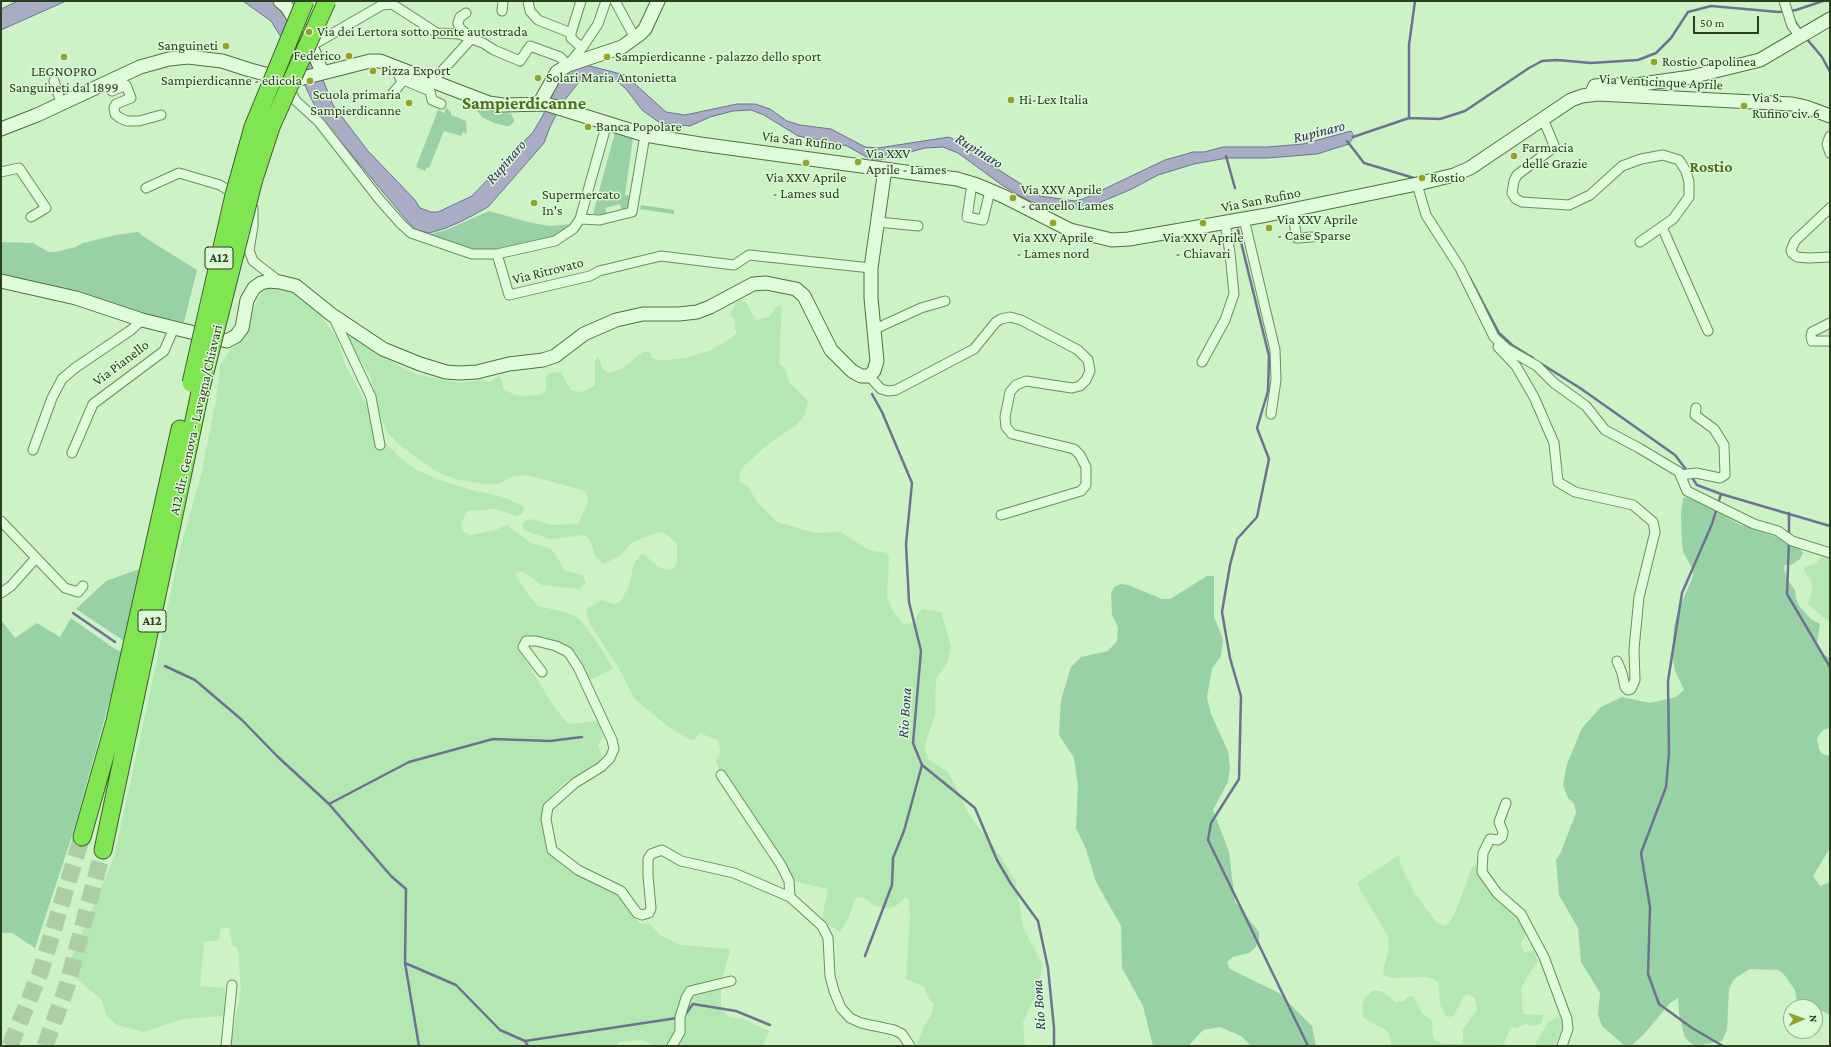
<!DOCTYPE html>
<html>
<head>
<meta charset="utf-8">
<style>
	body { margin:0 }
	#map { position:relative; width:1831px; height:1047px; overflow:hidden; background:#cdf2c6; font-family:"Crimson Pro",serif }
	canvas { display:block }
	.frame { position:absolute; inset:0; border:2px solid #2b3e1f; pointer-events:none }
	.north { position:absolute; left:1783px; top:999px; width:40px; height:40px; box-sizing:border-box; background:#dcf8d7; border:1px solid #95ae8d; border-radius:50%; rotate:88deg; font-size:11px; font-weight:700; line-height:16px; text-align:center; color:#2b3e1f }
	.north::after { content:''; display:block; margin:auto; width:14px; height:18px; background:#92a325; clip-path:polygon(50% 0,100% 100%,50% 72%,0 100%) }
	.scale { position:absolute; left:1693px; top:16px; width:66px; height:18px; box-sizing:border-box; border:2px solid #2b3e1f; border-top:0; padding-left:5px; font-size:12px; line-height:14px; white-space:nowrap; color:#2b3e1f; -webkit-text-stroke:3px #dcf8d7; paint-order:stroke }
</style>
</head>
<body>
<div id="map">
<canvas width="1831" height="1047"></canvas>
<div class="frame"></div>
<div class="north">N</div>
<div class="scale">50 m</div>
</div>
<script>
const c = document.querySelector('canvas').getContext('2d');
c.lineJoin = 'round';
function fillPath(path, color) {
  c.fillStyle = color;
  c.fill(path, 'evenodd');
}
function poly(rows) {
  const path = new Path2D();
  for (const r of rows) {
    path.moveTo(r[0], r[1]);
    for (let i = 2; i < r.length; i += 2) path.lineTo(r[i], r[i + 1]);
  }
  return path;
}
function strokePath(path, color, width, dash) {
  c.strokeStyle = color;
  c.lineWidth = width;
  c.lineCap = dash ? 'butt' : 'round';
  c.setLineDash(dash || []);
  c.stroke(path);
}
function label(font, color, halo, rows, align = 'center') {
  c.font = font + ' "Crimson Pro",serif';
  c.lineWidth = 3;
  c.setLineDash([]);
  c.textBaseline = 'middle';
  c.strokeStyle = halo;
  c.fillStyle = color;
  for (const [text, x, y, turn = 0] of rows) {
    c.save();
    c.translate(x, y);
    c.rotate((+turn || 0) * Math.PI / 180);
    c.textAlign = isNaN(turn) ? turn : align;
    if (halo) c.strokeText(text, 0, 0);
    c.fillText(text, 0, 0);
    c.restore();
  }
}
const farmland = poly([
	[275,287,291,291,319,312,337,339,345,364,368,407,377,434,400,458,417,470,437,479,471,490,503,497,523,506,524,509,522,514,516,516,496,509,467,511,461,525,463,531,467,534,472,535,495,530,507,525,531,543,548,548,554,552,565,571,583,575,586,583,579,589,542,585,522,571,515,574,524,589,538,606,565,612,575,616,581,621,597,642,613,669,590,680,579,662,567,648,525,637,520,640,517,647,555,708,569,724,595,721,599,725,603,737,598,745,602,757,600,761,564,783,546,802,543,819,548,850,619,895,639,923,650,924,660,935,680,945,731,949,722,978,710,984,691,988,684,992,679,1007,674,1034,669,1046,653,1046,642,1040,619,1042,617,1046,230,1046,241,991,238,948,232,945,229,927,220,929,219,940,204,942,200,986,225,988,224,1016,182,1019,144,1032,117,1025,107,1016,101,999,66,970,114,857,155,669,178,557,201,475,216,400,220,366,230,350,245,338,254,307,262,292,268,288],
	[739,300,746,302,756,320,769,317,776,307,782,305,779,363,785,369,789,382,808,401,805,415,795,426,766,446,745,465,740,472,739,480,741,483,747,485,758,503,777,522,815,533,841,532,868,550,887,553,889,559,887,597,893,611,903,624,912,623,922,609,941,612,951,646,948,661,936,679,935,716,925,744,927,758,949,773,970,816,993,846,1015,879,1023,927,1042,964,1040,985,1023,1022,1025,1046,916,1046,925,1024,932,1014,934,1004,929,999,924,987,906,979,910,919,909,901,906,897,896,906,888,908,874,906,865,898,858,897,855,899,849,917,840,932,829,925,824,921,823,912,828,889,793,881,721,775,716,761,721,751,717,739,710,738,702,733,699,734,694,740,688,739,666,725,634,698,618,667,590,624,586,609,602,600,614,604,620,602,629,586,634,563,642,553,659,567,667,570,673,568,677,563,677,544,665,533,658,532,631,543,622,554,604,564,595,556,590,539,585,535,550,539,525,531,522,526,525,521,531,519,551,525,578,524,588,503,586,491,526,475,511,477,499,484,485,484,454,479,436,471,399,445,387,432,378,409,371,378,347,337,351,333,378,354,409,371,421,375,459,383,483,380,489,382,499,376,503,382,503,389,515,395,528,396,541,394,546,390,546,378,549,373,561,372,571,390,578,392,585,391,595,385,595,361,598,356,603,369,608,373,621,369,643,352,649,352,652,358,659,360,665,360,685,358,709,351,724,343,737,333,734,328,735,319,730,315,735,304],
	[1830,556,1830,622,1808,605,1812,590,1812,584,1804,569,1805,566,1814,565,1820,558],
	[1399,855,1400,864,1414,892,1436,922,1443,926,1448,924,1455,913,1472,867,1476,865,1482,881,1521,919,1526,933,1521,945,1524,952,1534,951,1538,961,1529,974,1521,989,1523,1014,1544,1015,1541,1024,1534,1026,1525,1024,1517,1028,1511,1026,1503,1046,1390,1046,1391,1042,1389,1033,1383,1028,1363,1018,1362,1006,1364,999,1372,991,1381,991,1395,1002,1403,1001,1409,996,1414,997,1422,1013,1432,1021,1433,1036,1435,1040,1443,1044,1461,1044,1463,1042,1463,1029,1477,1010,1475,998,1468,994,1464,996,1454,1015,1450,1017,1446,1016,1440,1005,1438,983,1435,980,1427,977,1393,978,1385,976,1383,971,1389,948,1388,936,1358,886,1358,882],
	[721,987,721,1009,729,1017,743,1019,769,1031,762,1046,675,1046,689,1000,697,992],
	[1558,1016,1564,1025,1554,1046,1534,1046,1548,1023]
]);
const green = poly([
	[475,107,511,114,514,119,514,122,509,126,506,126,494,123,482,117,477,111],
	[447,108,451,112,451,115,466,121,467,134,463,132,461,136,444,131,429,168,427,167,425,171,416,167,438,110,445,113,445,109],
	[615,132,633,138,625,195,630,196,627,210,622,211,620,204,605,208,607,215,593,214],
	[641,205,674,210,674,214,640,209],
	[489,211,528,222,549,226,572,224,564,232,555,238,487,251,475,251,429,234,446,230],
	[138,232,144,237,197,270,184,322,144,314,77,291,1,276,1,242,33,243,49,252,55,252,76,247,83,243,116,235],
	[1685,497,1710,507,1739,524,1788,541,1799,548,1803,553,1800,559,1791,565,1785,565,1784,568,1787,579,1795,590,1796,599,1800,607,1811,619,1820,624,1817,643,1820,653,1830,658,1830,728,1823,730,1817,738,1819,749,1822,754,1830,756,1830,848,1813,876,1820,886,1830,882,1830,1015,1822,1011,1815,1011,1815,1007,1800,1007,1797,1004,1795,990,1783,973,1778,970,1750,969,1734,979,1729,989,1727,1030,1722,1041,1701,1045,1694,1045,1688,1041,1684,1035,1679,1013,1678,998,1670,1003,1644,1034,1631,1046,1625,1046,1602,1026,1598,1015,1600,993,1581,962,1578,928,1559,895,1556,860,1561,852,1576,813,1574,804,1568,798,1563,785,1567,764,1582,728,1601,707,1622,697,1650,703,1676,697,1684,690,1675,671,1672,655,1674,626,1677,614,1693,576,1692,568,1683,552,1682,544,1681,513,1683,498],
	[142,568,124,641,76,609,106,581],
	[1207,576,1214,576,1214,617,1223,639,1221,656,1212,669,1207,697,1211,714,1228,751,1230,767,1228,782,1213,810,1229,852,1235,902,1259,932,1259,941,1255,948,1249,953,1233,957,1227,962,1230,969,1279,993,1312,1026,1316,1046,1251,1046,1241,1036,1220,1027,1203,1030,1191,1043,1190,1046,1153,1046,1143,1006,1122,968,1121,926,1096,882,1086,849,1076,828,1078,786,1074,758,1059,735,1061,700,1071,667,1081,657,1108,651,1117,641,1118,627,1112,615,1111,594,1114,587,1121,584,1128,585,1162,599,1170,599],
	[71,618,115,649,123,652,73,833,35,948,12,933,1,933,1,620,15,638,37,623,60,637]
]);
const water = poly([
	[18,1,66,1,1,30,1,9,18,1],
	[243,1,272,1,284,15,306,51,323,80,333,105,368,151,415,200,420,208,431,212,438,212,472,196,533,132,542,117,564,71,586,65,625,75,666,112,685,115,737,104,755,104,770,109,787,121,800,125,831,129,865,147,878,148,949,137,961,143,991,165,1040,196,1075,201,1083,199,1165,160,1193,152,1204,152,1223,147,1268,147,1303,144,1351,131,1354,136,1349,144,1317,154,1268,158,1227,158,1194,164,1158,175,1132,189,1089,207,1077,209,1044,206,1029,201,1002,185,958,153,943,147,925,148,880,160,870,159,847,146,798,136,764,115,751,110,733,111,710,117,690,126,660,123,642,110,626,89,618,82,601,79,581,80,562,103,550,127,544,143,488,207,464,220,446,228,429,233,414,229,321,118,307,90,295,60,271,21,243,1]
]);
const stream = poly([
	[1794,20,1800,29],
	[1806,38,1822,57,1830,72],
	[1409,118,1409,45,1415,1],
	[1353,137,1409,118,1440,119,1465,111,1529,68,1542,61,1557,60,1591,63,1638,60,1656,53,1671,38,1688,12,1711,6,1779,12,1796,10,1823,1],
	[1347,141,1364,163,1414,178],
	[1226,156,1235,188],
	[1238,230,1269,356,1268,391,1257,428,1269,459,1257,517,1237,539,1230,565,1222,612,1230,658,1241,696,1239,779,1211,823,1208,840,1308,1046],
	[1470,278,1499,333,1512,345,1533,358],
	[1540,363,1580,388,1675,455,1688,472],
	[872,394,882,412,912,483,906,544,909,602,921,651,913,743,922,765,975,808,997,860,1011,884,1038,921,1048,968,1054,1028,1054,1046],
	[1691,476,1697,485,1721,494,1830,526],
	[1721,494,1712,524,1682,593,1668,681,1669,753,1666,787,1641,853,1650,907,1648,974,1659,1004,1692,1028,1723,1046],
	[1789,536,1789,513],
	[1789,541,1787,594,1830,667],
	[73,613,115,642],
	[165,666,195,680,242,720,277,756,329,804,391,876,406,889,405,963,456,985,500,1030,525,1041,677,1018],
	[329,804,409,762,493,739,550,741,582,737],
	[865,956,892,885,893,858,904,831,922,765],
	[405,963,419,1046],
	[684,1016,693,1004,736,1011,770,1025],
	[525,1041,528,1046]
]);
const highwayTunnel = poly([
	[10,1046,40,973,82,837],
	[45,1046,67,986,103,850]
]);
const street = poly([
	[528,1,530,11,538,20,571,33],
	[581,1,571,33,571,38,582,48],
	[615,1,635,38],
	[1784,1,1792,26,1801,37],
	[502,11,503,1],
	[311,46,382,5,392,4,437,33,459,34,483,43,494,50,520,61,530,46,560,57,568,65,582,48,598,24,606,1],
	[401,79,430,91,432,100,441,104],
	[54,81,61,103],
	[432,82,471,39,471,37,460,29,458,23,460,17,466,13],
	[103,84,112,91,126,85,131,98,116,104,114,108,115,114,120,118,127,121,139,121,161,115],
	[288,87,296,101,319,122,379,199,401,224,411,233,472,254,497,254,509,295,590,276,599,271,661,256,734,265,749,255,871,268],
	[393,93,402,82,399,76],
	[1543,119,1554,145,1549,151,1517,175,1514,181,1512,193,1516,199,1522,202,1569,205,1590,195,1622,166,1641,159,1663,155,1679,160,1686,171,1689,182,1689,197,1673,219,1640,242],
	[1830,136,1827,144,1830,153],
	[1,172,19,168,46,208,31,217],
	[972,184,967,217,983,220,990,191],
	[1417,184,1426,215,1460,268,1494,337,1507,349,1537,366,1554,383,1586,406,1605,430,1639,448,1679,472,1687,491,1754,524,1778,531,1792,541,1830,553],
	[146,188,179,173,220,185,237,196],
	[253,208,253,226,249,250,253,261,280,282],
	[1830,208,1795,241,1791,250,1792,253,1797,257,1808,258,1830,257],
	[1292,211,1297,238,1312,237],
	[580,219,607,123],
	[1244,219,1275,350,1276,380,1271,414],
	[878,222,918,226],
	[1662,227,1708,331],
	[497,254,555,241,573,229,580,219,600,220,632,212,645,135],
	[333,316,371,397,380,445],
	[1830,323,1812,332,1811,336,1812,341,1830,341],
	[875,329,921,308,945,301],
	[1498,347,1516,366,1534,397,1541,413,1554,443,1558,482,1575,492,1633,505,1653,522,1655,532,1639,597,1634,649,1635,680,1631,689,1628,690,1625,687,1622,673,1617,661],
	[1202,362,1225,320,1234,294,1230,253,1225,223],
	[869,376,881,389,888,391,896,390,974,349,996,322,1001,319,1010,317,1021,320,1078,350,1088,360,1090,371,1086,380,1080,386,1072,388,1026,381,1016,385,1010,392,1005,417,1006,427,1012,434,1074,449,1080,455,1086,467,1086,485,1081,491,1001,515],
	[33,450,52,398,62,379,75,368,131,330,142,320],
	[72,453,93,404,164,351,174,328],
	[1680,475,1696,473,1720,478,1725,475,1724,445,1714,429,1695,415,1696,408],
	[1,521,65,588,78,592,83,586],
	[1,593,11,586,36,558],
	[542,672,523,647,526,641,536,641,556,646,568,652,578,667,612,740,614,749,610,758,601,767,575,783,548,807,546,819,552,850,578,870,621,891,637,913,642,915,649,913,651,908,648,876,648,859,651,854,662,850,681,861,734,873,790,897,822,926,828,938,830,976,834,991,841,1008,850,1018,861,1023,894,1030,902,1034,910,1046],
	[721,775,781,865,789,881,790,897],
	[1506,803,1499,822,1503,832,1502,837,1498,840,1490,839,1483,853,1482,872,1497,893,1521,914,1544,957,1567,1019,1568,1029,1562,1046],
	[226,1046,232,985],
	[672,1046,680,1032,680,1017,686,998,690,991,731,981]
]);
const secondary = poly([
	[280,1,287,7,311,46,322,72],
	[1591,94,1595,86,1603,85,1635,85,1691,77,1760,60,1830,19],
	[539,104,557,72,568,65,622,47,640,34,645,29,658,1],
	[1,129,37,115,140,67,169,59,188,57,222,61,250,70,284,79,299,79,370,61,380,61,489,103,503,105,546,104,645,135,700,144,957,179,977,185,1003,196,1070,230,1112,240,1129,239,1267,215,1417,184,1454,175,1470,168,1571,100,1582,96,1598,94,1792,104,1806,107,1830,116],
	[1,281,76,298,142,320,227,341,236,336,242,328,247,300,254,288,261,283,269,281,280,282,296,286,332,315,383,349,420,364,446,372,459,373,477,372,509,364,543,360,555,356,584,334,616,320,643,314,679,314,697,312,710,307,753,284,766,283,796,289,804,296,831,350,852,371,861,376,869,376,874,371,877,361,871,298,871,268,885,169]
]);
const highway = poly([
	[82,837,115,721,180,429],
	[103,850,200,392]
]);
const highwayBridge = poly([
	[191,383,234,195,253,127,305,1],
	[200,392,254,179,271,127,327,1]
]);
const markers = [
	[309,32,4,"#92a325"],
	[226,46,4,"#92a325"],
	[349,56,4,"#92a325"],
	[64,57,4,"#92a325"],
	[607,57,4,"#92a325"],
	[1654,62,4,"#92a325"],
	[373,71,4,"#92a325"],
	[538,78,4,"#92a325"],
	[310,81,4,"#92a325"],
	[1011,100,4,"#92a325"],
	[409,103,4,"#92a325"],
	[1744,106,4,"#92a325"],
	[588,127,4,"#92a325"],
	[1514,156,4,"#92a325"],
	[858,162,4,"#92a325"],
	[806,163,4,"#92a325"],
	[1422,178,4,"#92a325"],
	[1013,198,4,"#92a325"],
	[534,203,4,"#92a325"],
	[1053,223,4,"#92a325"],
	[1203,223,4,"#92a325"],
	[1269,228,4,"#92a325"]
];
const shields = [
	[219,258,28],
	[152,621,28]
];
const shieldNames = [
	["A12",219,258],
	["A12",152,621]
];
const poiNames = [
	["Via dei Lertora sotto ponte autostrada",317,32],
	["Sanguineti",218,46,"right"],
	["Federico",341,56,"right"],
	["Sampierdicanne - palazzo dello sport",615,57],
	["Rostio Capolinea",1662,62],
	["Pizza Export",381,71],
	["LEGNOPRO",64,72,"center"],
	["Sanguineti dal 1899",64,88,"center"],
	["Solari Maria Antonietta",546,78],
	["Sampierdicanne - edicola",302,81,"right"],
	["Scuola primaria",401,95,"right"],
	["Sampierdicanne",401,111,"right"],
	["Via S.",1752,98],
	["Rufino civ. 6",1752,114],
	["Hi-Lex Italia",1019,100],
	["Banca Popolare",596,127],
	["Farmacia",1522,148],
	["delle Grazie",1522,164],
	["Via XXV",866,154],
	["Aprile - Lames",866,170],
	["Via XXV Aprile",806,178,"center"],
	["- Lames sud",806,194,"center"],
	["Rostio",1430,178],
	["Via XXV Aprile",1021,190],
	["- cancello Lames",1021,206],
	["Supermercato",542,195],
	["In's",542,211],
	["Via XXV Aprile",1277,220],
	["- Case Sparse",1277,236],
	["Via XXV Aprile",1053,238,"center"],
	["- Lames nord",1053,254,"center"],
	["Via XXV Aprile",1203,238,"center"],
	["- Chiavari",1203,254,"center"]
];
const streetNames = [
	["Via Venticinque Aprile",1661,82,3],
	["Via San Rufino",802,141,7],
	["Via San Rufino",1261,200,-11],
	["Via Ritrovato",548,271,-14],
	["Via Pianello",121,363,-37],
	["A12 dir. Genova - Lavagna/Chiavari",196,420,-77]
];
const waterNames = [
	["Rupinaro",1319,132,-14],
	["Rupinaro",979,151,32],
	["Rupinaro",506,162,-49],
	["Rio Bona",905,713,-86],
	["Rio Bona",1039,1005,-94]
];
const quarterNames = [
	["Rostio",1711,167]
];
const districtNames = [
	["Sampierdicanne",524,103]
];
fillPath(farmland, '#b4e8b3');
fillPath(green, '#99d1a7');
fillPath(water, '#a8acc5');
strokePath(water, '#6d7294', 1);
strokePath(stream, '#6d7294', 2.5);
strokePath(highwayTunnel, '#adcea5', 17, [17, 8]);
strokePath(street, '#6b8f5a', 11);
strokePath(secondary, '#50713d', 15);
strokePath(highway, '#415d2e', 19);
strokePath(street, '#e0fbdb', 9);
strokePath(secondary, '#e0fbdb', 13);
strokePath(highway, '#7fe652', 17);
strokePath(highwayBridge, '#415d2e', 19, []);
strokePath(highwayBridge, '#7fe652', 17);
for (const [x, y, r, color] of markers) {
  const dot = new Path2D();
  dot.arc(x, y, r, 0, 2 * Math.PI);
  c.fillStyle = color;
  c.fill(dot);
  strokePath(dot, '#dcf8d7', 1.5);
}
for (const [x, y, w] of shields) {
  const box = new Path2D();
  box.roundRect(x - w / 2, y - 11, w, 22, 3);
  c.fillStyle = '#dcf8d7';
  c.fill(box);
  strokePath(box, '#2b3e1f', 1);
}
label('bold 13px', '#2b3e1f', null, shieldNames);
label('14px', '#2b3e1f', '#dcf8d7', poiNames, 'left');
label('14px', '#2b3e1f', '#dcf8d7', streetNames);
label('italic 15px', '#312d5f', '#dcf8d7', waterNames);
label('bold 16px', '#516e1b', '#dcf8d7', quarterNames);
label('bold 18px', '#516e1b', '#dcf8d7', districtNames);
</script>
</body>
</html>
